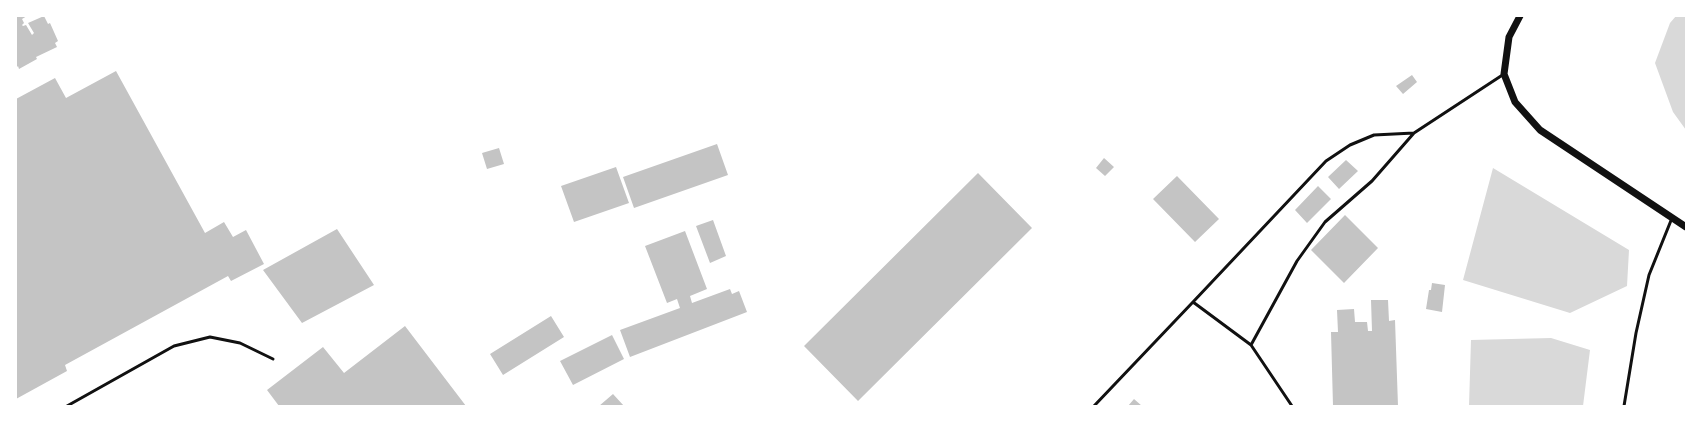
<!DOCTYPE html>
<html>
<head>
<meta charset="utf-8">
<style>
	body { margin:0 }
	#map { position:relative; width:1702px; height:422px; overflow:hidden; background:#fff; font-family:Helvetica,sans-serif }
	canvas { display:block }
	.frame { position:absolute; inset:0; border:17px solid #fff; pointer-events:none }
</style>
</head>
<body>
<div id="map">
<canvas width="1702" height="422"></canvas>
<div class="frame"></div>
</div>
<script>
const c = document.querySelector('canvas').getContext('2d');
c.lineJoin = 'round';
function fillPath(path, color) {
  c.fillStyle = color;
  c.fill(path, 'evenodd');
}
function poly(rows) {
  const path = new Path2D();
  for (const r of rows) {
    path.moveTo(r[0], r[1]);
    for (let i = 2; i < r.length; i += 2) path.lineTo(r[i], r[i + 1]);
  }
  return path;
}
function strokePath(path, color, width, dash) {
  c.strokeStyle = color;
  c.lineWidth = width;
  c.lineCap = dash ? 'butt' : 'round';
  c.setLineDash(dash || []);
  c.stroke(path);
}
const water = poly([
	[1676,16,1686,16,1686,130,1673,112,1655,63,1670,23],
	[1493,168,1629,250,1627,286,1570,313,1463,280],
	[1551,338,1590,350,1583,406,1469,406,1471,340]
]);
const building = poly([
	[16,16,27,16,22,19,24,23,22,25,23,26,26,25,32,35,34,33,28,23,44,16,48,24,50,23,58,41,55,43,57,47,36,57,37,59,19,69,18,66,16,68],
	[116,71,205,233,224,222,233,237,246,230,264,264,231,281,228,276,65,365,67,371,16,399,16,99,55,78,66,98],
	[1412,75,1417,82,1403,94,1396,86],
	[717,144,728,175,634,208,623,177],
	[499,148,504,164,487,169,482,153],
	[1104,158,1114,167,1105,176,1096,168],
	[1346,160,1358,171,1339,189,1328,177],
	[616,167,629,203,574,222,561,186],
	[978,173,1032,228,858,401,804,346],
	[1177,176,1219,219,1195,242,1153,199],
	[1318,186,1331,199,1307,223,1295,210],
	[1345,215,1378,248,1344,283,1311,250],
	[713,220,726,256,710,263,696,226],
	[337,229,374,285,302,323,263,270],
	[685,231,707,289,690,296,692,303,730,289,732,294,739,291,747,312,630,357,620,330,680,308,677,299,667,303,645,246],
	[1432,283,1445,285,1442,312,1426,309,1429,290,1431,290],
	[1371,300,1388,300,1389,321,1395,320,1398,406,1333,406,1331,332,1338,332,1337,310,1354,309,1355,322,1367,322,1368,331,1372,331],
	[551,316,564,337,503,375,490,354],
	[405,326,466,406,279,406,267,390,323,347,344,373],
	[612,335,624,359,573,385,560,361],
	[613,394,624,406,599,406],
	[1134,399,1142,406,1128,406]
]);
const service = poly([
	[1251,345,1297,261,1325,222,1372,181,1414,133],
	[67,406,174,346,210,337,240,343,273,359],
	[1094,406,1193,302],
	[1292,406,1251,345,1193,302,1326,161,1350,145,1374,135,1414,133,1504,74],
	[1624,406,1636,333,1649,275,1672,218]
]);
const tertiary = poly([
	[1520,16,1509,37,1504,74,1515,102,1540,130,1686,227]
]);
fillPath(water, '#d9d9d9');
fillPath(building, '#c4c4c4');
strokePath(service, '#111', 3);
strokePath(tertiary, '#111', 7);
</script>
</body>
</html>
